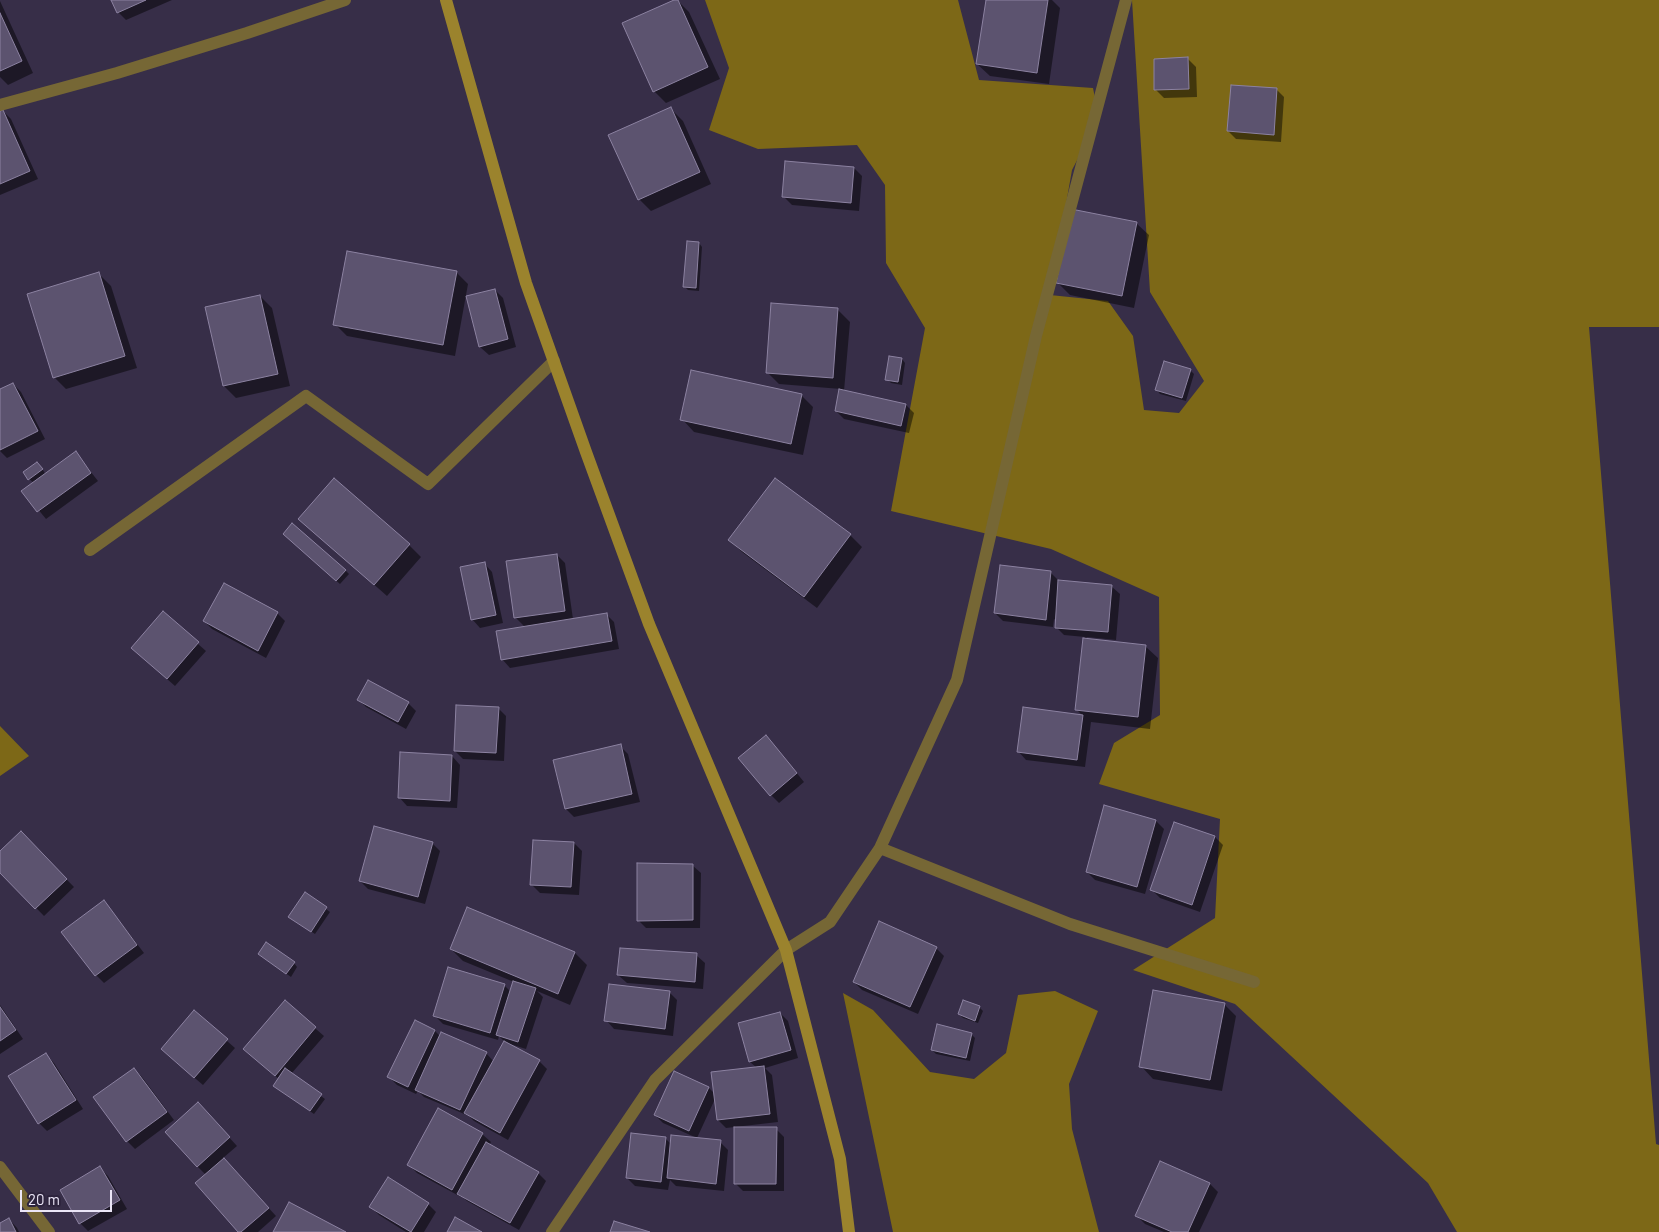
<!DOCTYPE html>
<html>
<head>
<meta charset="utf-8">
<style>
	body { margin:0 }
	#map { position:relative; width:1659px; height:1232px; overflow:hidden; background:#372e48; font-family:Barlow,sans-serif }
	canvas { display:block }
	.scale { position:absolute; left:20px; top:1190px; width:92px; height:22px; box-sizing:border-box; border:2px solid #ebe6f7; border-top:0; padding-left:6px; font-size:15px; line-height:18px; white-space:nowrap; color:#ebe6f7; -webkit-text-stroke:4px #2d243d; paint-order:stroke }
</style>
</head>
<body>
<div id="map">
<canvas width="1659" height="1232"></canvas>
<div class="scale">20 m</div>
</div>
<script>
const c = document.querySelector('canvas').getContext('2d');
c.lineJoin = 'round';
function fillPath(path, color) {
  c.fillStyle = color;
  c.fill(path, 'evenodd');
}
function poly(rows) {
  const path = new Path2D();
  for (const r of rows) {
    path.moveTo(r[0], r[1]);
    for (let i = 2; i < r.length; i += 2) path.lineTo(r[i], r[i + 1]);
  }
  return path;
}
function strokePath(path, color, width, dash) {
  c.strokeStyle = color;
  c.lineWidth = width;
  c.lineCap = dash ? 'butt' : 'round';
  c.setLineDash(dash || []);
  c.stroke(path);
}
const forest = poly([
	[705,0,958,0,979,80,1093,88,1099,118,1072,170,1050,295,1108,301,1133,336,1144,410,1179,413,1204,381,1150,292,1132,0,1659,0,1659,327,1589,327,1656,1144,1659,1145,1659,1232,1457,1232,1428,1183,1235,1004,1133,970,1215,918,1220,819,1099,784,1114,743,1160,715,1159,597,1051,549,891,511,925,328,886,263,885,185,857,145,758,149,709,130,729,68],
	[0,726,29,756,0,776],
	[1055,991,1098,1011,1069,1084,1072,1129,1099,1232,893,1232,843,993,873,1010,930,1072,974,1079,1006,1053,1018,995]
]);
const shadow = poly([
	[113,0,172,0,126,20,118,12],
	[677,0,689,12,720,79,666,103,654,91],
	[987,0,1052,0,1060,8,1049,84,990,76,977,64],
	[0,1,33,73,8,85,0,77],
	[1188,59,1196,67,1197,97,1164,98,1156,90],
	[1276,89,1284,97,1281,142,1236,139,1228,131],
	[671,109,683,121,711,184,651,211,639,199],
	[3,111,11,119,38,179,0,195,0,112],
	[854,168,862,176,859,211,792,205,784,197],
	[1136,223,1149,235,1134,308,1070,295,1058,283],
	[699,243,702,247,699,291,688,290,685,287],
	[456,272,468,284,455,356,347,336,335,324],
	[99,274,111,286,137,368,66,389,54,377],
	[495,290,503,298,516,347,489,355,480,347],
	[260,296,272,308,290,386,236,398,224,386],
	[838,310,850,322,844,391,906,405,914,413,909,433,844,419,836,411,841,389,779,384,767,372],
	[902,359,905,363,902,385,891,383,887,379],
	[1190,370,1194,374,1186,401,1160,394,1157,390],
	[13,384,21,392,45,439,7,458,0,451,0,391],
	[801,395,813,407,803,455,694,432,682,419],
	[76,453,98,481,46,519,23,491,34,483,29,479,41,467,46,475],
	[300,519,409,545,421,557,387,596],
	[850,535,862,547,817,608,742,552,730,540],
	[288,538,345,570,349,574,340,584],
	[557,555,565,563,573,619,606,614,614,622,619,649,510,668,502,659,525,627,515,617],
	[484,563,492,572,503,623,480,628,472,619],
	[1050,572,1058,580,1111,586,1120,594,1116,640,1087,637,1086,639,1145,646,1158,658,1150,729,1091,722,1085,767,1026,760,1018,751,1083,716,1077,710,1085,637,1064,635,1056,627,1056,620,1054,619,1053,627,1003,621,995,613],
	[163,613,206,651,175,686,141,656],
	[277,613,285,621,266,658,212,629,204,621],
	[358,699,408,703,416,711,406,729,366,707],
	[498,708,506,716,504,761,463,759,455,751],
	[774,745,804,782,779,803,771,795],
	[620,746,628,754,640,802,574,817,566,809],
	[452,756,460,765,457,808,407,806,399,797],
	[1156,821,1164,829,1145,894,1095,880,1087,872],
	[21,833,74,887,44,916,0,871,0,853],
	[1215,837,1223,845,1200,912,1160,898,1152,890],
	[432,843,440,851,425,904,368,889,360,881],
	[574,843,582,851,579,895,540,893,532,885],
	[692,865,701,873,700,928,646,928,638,920],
	[306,894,330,912,315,934,294,920],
	[103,902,111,910,144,953,104,983,96,975],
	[936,948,944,956,918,1014,862,990,854,982],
	[451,949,575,953,587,965,570,1005,537,991,543,997,526,1049,510,1044,539,1061,547,1069,508,1140,474,1121,469,1116,424,1097,418,1091,416,1094,397,1085,389,1077,415,1022,435,1031,440,1036,486,1053,494,1062,505,1042,499,1036,498,1040,443,1024,435,1016,504,985,511,992,514,982,463,961],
	[259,954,294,963,297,967,291,977],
	[696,955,705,963,703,989,627,983,618,975],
	[669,992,677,1000,673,1036,614,1029,606,1020],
	[285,1002,324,1036,291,1074,325,1099,314,1114,278,1089,279,1079,253,1057],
	[1224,1004,1236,1016,1222,1091,1153,1079,1141,1066],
	[0,1005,23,1039,0,1054],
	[979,1007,983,1011,978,1023,963,1018,959,1014],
	[194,1012,235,1048,203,1085,170,1057],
	[780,1013,788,1021,798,1058,765,1068,772,1075,778,1122,726,1128,718,1120,715,1099,697,1138,663,1123,655,1115,675,1073,709,1088,715,1094,757,1068,750,1062,740,1024],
	[971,1034,975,1038,970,1061,936,1054,932,1050],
	[46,1055,54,1063,83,1109,47,1131,39,1123],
	[134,1069,142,1077,174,1120,135,1149,127,1141],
	[439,1110,482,1134,491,1142,489,1145,538,1173,546,1181,519,1230,467,1201,461,1196,461,1197,417,1173,409,1165],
	[206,1112,237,1146,223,1158,276,1216,258,1232,240,1232,206,1175,197,1166],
	[776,1129,784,1137,784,1191,743,1191,735,1183],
	[632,1134,666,1139,671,1144,720,1142,728,1150,724,1191,676,1186,670,1180,668,1190,635,1186,627,1178],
	[1160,1162,1210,1184,1218,1192,1199,1232,1164,1232,1145,1224,1137,1216],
	[100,1168,108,1176,127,1209,88,1231,80,1223],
	[428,1204,436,1212,424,1232,406,1232,379,1215,371,1207],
	[9,1219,17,1228,19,1232,0,1232,0,1224]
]);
const building = poly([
	[111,0,146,0,117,13,111,0],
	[674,0,678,0,708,67,653,92,622,23,674,0],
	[986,0,1048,0,1037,73,976,64,986,0],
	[0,13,22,61,0,71,0,13],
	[1188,57,1189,89,1154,90,1154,59,1188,57],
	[1231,85,1277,88,1274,135,1227,131,1231,85],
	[671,107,700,172,638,200,608,135,671,107],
	[3,110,30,171,0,184,0,111,3,110],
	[785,161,854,167,851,203,782,197,785,161],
	[1071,209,1137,222,1122,296,1056,283,1071,209],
	[687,241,699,242,696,288,683,287,687,241],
	[347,251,457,271,443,345,333,325,347,251],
	[99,272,125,356,53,378,27,294,99,272],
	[495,289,508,339,479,347,466,296,495,289],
	[260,295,278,374,223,386,205,307,260,295],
	[771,303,838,308,833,378,766,373,771,303],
	[889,356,902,358,898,382,885,380,889,356],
	[1164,361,1191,369,1182,398,1155,390,1164,361],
	[691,370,802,394,791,444,680,420,691,370],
	[13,383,38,431,0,450,0,389,13,383],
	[839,389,906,404,901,426,835,411,839,389],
	[76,451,91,473,37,512,21,491,76,451],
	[37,462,43,469,28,480,23,472,37,462],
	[334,478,410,544,374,585,298,519,334,478],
	[775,478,851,534,804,597,728,540,775,478],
	[292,523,346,570,336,581,283,534,292,523],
	[557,554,565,611,514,618,506,561,557,554],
	[485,562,496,615,471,620,460,567,485,562],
	[1000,565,1051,571,1046,620,994,613,1000,565],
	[1058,580,1112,585,1108,632,1055,628,1058,580],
	[224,583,278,612,258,651,203,621,224,583],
	[163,611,199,642,167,679,131,648,163,611],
	[607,613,612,641,501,660,496,631,607,613],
	[1083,638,1146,645,1138,717,1075,710,1083,638],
	[368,680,409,702,398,722,357,700,368,680],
	[456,705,499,707,496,753,454,751,456,705],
	[1023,707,1083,715,1077,760,1017,752,1023,707],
	[766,735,797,773,770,796,738,758,766,735],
	[621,744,632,794,565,809,553,760,621,744],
	[400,752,452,755,450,801,398,798,400,752],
	[1104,805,1156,820,1137,887,1086,872,1104,805],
	[1174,822,1215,836,1192,905,1150,890,1174,822],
	[374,826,433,842,418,897,359,881,374,826],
	[21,831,67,879,35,909,0,873,0,851,21,831],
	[533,840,574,842,571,887,530,885,533,840],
	[637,863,693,864,693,920,637,921,637,863],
	[305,892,327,907,311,932,288,917,305,892],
	[104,900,137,945,95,976,61,932,104,900],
	[467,907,575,952,558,994,450,949,467,907],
	[879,921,937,947,910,1007,853,982,879,921],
	[266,942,295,962,286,974,258,954,266,942],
	[620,948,697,953,695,982,617,975,620,948],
	[448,967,505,984,490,1033,433,1016,448,967],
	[513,981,536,988,518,1042,496,1035,513,981],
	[609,984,670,991,665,1029,604,1021,609,984],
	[1153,990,1225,1003,1210,1080,1139,1067,1153,990],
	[285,1000,316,1027,275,1076,243,1049,285,1000],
	[963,1000,980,1006,975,1021,958,1014,963,1000],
	[0,1007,16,1030,0,1041,0,1007],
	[194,1010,228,1039,194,1078,161,1049,194,1010],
	[780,1012,791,1050,749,1062,738,1023,780,1012],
	[415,1020,435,1030,408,1087,387,1077,415,1020],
	[937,1024,972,1033,966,1058,931,1050,937,1024],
	[441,1032,487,1052,460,1110,415,1090,441,1032],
	[504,1041,540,1060,500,1133,464,1113,504,1041],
	[46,1053,76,1100,38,1124,8,1076,46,1053],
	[764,1066,770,1114,717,1120,711,1072,764,1066],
	[134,1068,167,1112,126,1142,93,1097,134,1068],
	[285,1068,322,1094,310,1111,273,1086,285,1068],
	[674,1071,709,1087,689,1131,654,1115,674,1071],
	[198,1102,230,1137,197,1167,165,1132,198,1102],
	[438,1108,483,1133,452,1190,407,1165,438,1108],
	[734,1127,777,1127,776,1184,734,1184,734,1127],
	[631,1133,666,1137,661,1182,626,1178,631,1133],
	[671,1135,721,1140,716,1184,667,1178,671,1135],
	[486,1142,539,1172,510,1223,457,1194,486,1142],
	[224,1158,269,1208,241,1232,238,1232,195,1183,224,1158],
	[1160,1161,1210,1183,1188,1232,1172,1232,1135,1216,1160,1161],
	[100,1166,120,1200,79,1224,60,1190,100,1166],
	[388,1177,429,1203,411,1232,369,1207,388,1177],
	[289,1202,346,1232,273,1232,289,1202],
	[455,1217,482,1232,447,1232,455,1217],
	[9,1218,16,1232,0,1232,0,1223,9,1218],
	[614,1221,650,1232,610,1232,614,1221]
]);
const street = poly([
	[0,105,117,73,247,33,345,0],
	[90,550,306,396,428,484,554,361],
	[880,848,1070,924,1254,982],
	[0,1167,49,1232],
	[552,1232,655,1080,786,950,830,922,880,848,957,680,1036,336,1126,0]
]);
const secondary = poly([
	[446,0,526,283,586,452,649,624,786,950,840,1159,849,1232]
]);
fillPath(forest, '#7d6817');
fillPath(shadow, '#0007');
fillPath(building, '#5c536f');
strokePath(building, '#8c82a1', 1);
strokePath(street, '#766735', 12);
strokePath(secondary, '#9b832d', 12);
</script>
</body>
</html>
